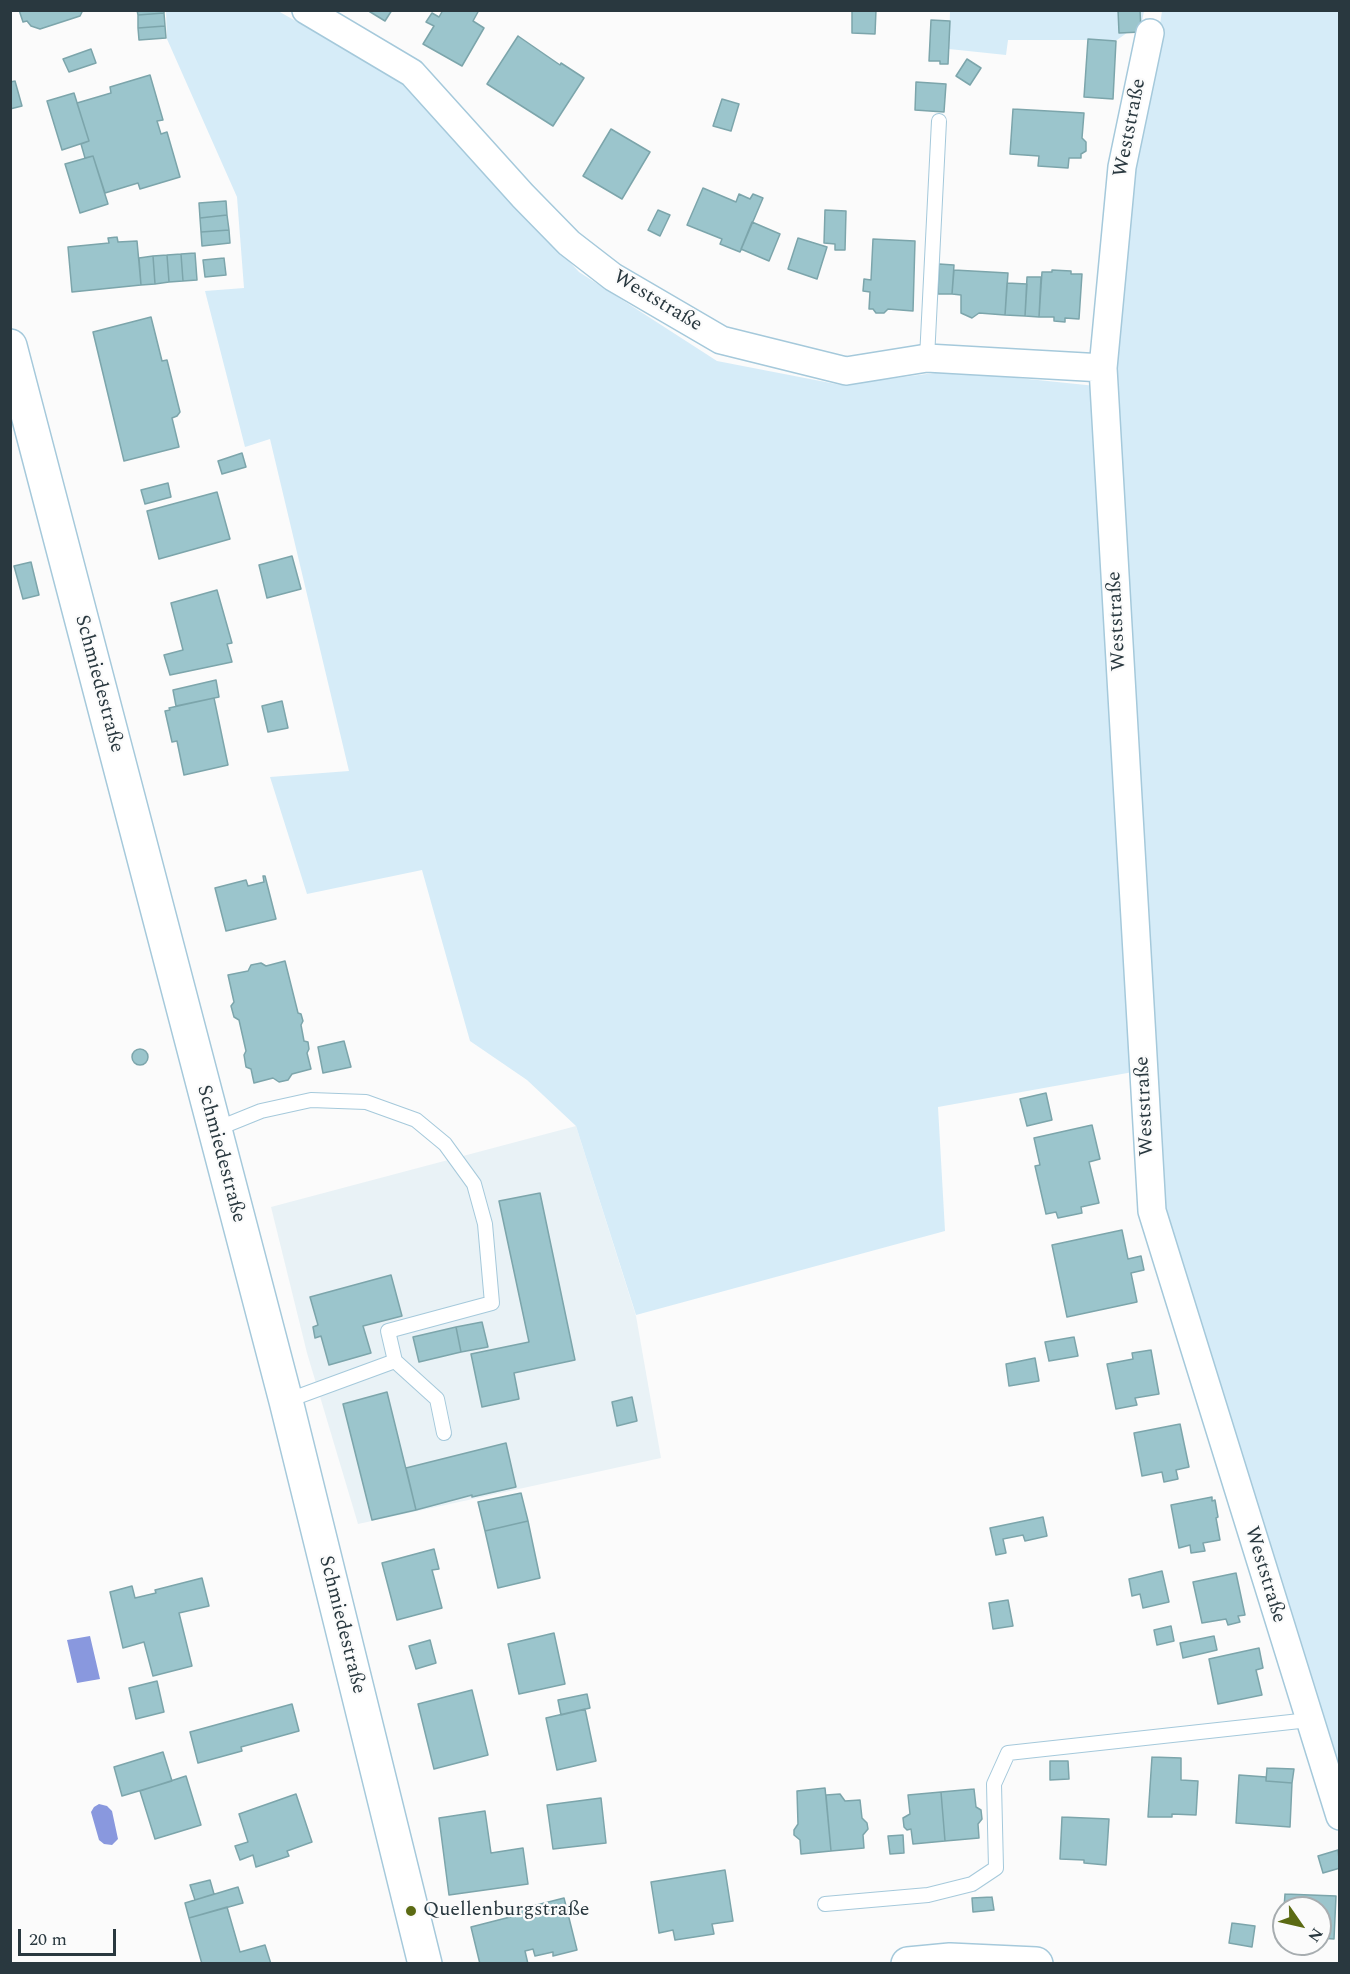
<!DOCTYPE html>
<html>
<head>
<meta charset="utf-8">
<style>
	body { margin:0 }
	#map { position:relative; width:1350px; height:1974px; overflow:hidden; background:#fbfbfb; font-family:Spectral,serif }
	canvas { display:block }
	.frame { position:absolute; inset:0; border:12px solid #29383f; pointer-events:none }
	.north { position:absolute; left:1272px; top:1896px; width:60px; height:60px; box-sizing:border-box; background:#fbfbfb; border:2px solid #a7adb0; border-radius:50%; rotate:124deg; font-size:16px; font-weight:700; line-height:24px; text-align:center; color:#29383f }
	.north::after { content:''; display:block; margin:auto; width:21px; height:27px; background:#5b6a13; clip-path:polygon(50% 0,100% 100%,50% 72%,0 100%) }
	.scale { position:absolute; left:18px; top:1929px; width:98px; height:27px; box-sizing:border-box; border:3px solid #29383f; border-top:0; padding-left:8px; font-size:18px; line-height:21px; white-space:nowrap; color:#29383f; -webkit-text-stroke:4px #fbfbfb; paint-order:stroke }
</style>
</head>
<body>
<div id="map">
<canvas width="1350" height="1974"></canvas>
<div class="frame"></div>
<div class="north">N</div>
<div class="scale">20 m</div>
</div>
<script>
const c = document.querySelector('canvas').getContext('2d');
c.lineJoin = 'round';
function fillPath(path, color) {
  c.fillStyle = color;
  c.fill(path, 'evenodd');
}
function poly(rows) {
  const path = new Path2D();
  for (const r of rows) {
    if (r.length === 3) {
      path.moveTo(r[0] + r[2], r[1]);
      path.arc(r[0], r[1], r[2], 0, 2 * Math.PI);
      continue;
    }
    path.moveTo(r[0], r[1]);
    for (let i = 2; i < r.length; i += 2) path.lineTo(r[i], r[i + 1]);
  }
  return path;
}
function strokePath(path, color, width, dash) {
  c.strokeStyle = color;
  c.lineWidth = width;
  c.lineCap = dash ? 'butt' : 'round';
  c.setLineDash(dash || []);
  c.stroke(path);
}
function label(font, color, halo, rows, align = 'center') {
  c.font = font + ' Spectral,serif';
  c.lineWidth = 4.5;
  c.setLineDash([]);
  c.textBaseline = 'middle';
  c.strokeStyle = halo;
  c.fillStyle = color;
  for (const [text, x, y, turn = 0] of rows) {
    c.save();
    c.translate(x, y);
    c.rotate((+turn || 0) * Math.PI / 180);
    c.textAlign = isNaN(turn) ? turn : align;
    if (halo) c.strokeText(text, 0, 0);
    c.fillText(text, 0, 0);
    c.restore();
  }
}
const built = poly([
	[576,1126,636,1316,661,1458,358,1524,307,1353,271,1207]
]);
const green = poly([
	[166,11,278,11,403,81,579,272,717,361,841,385,950,371,1096,386,1133,1072,938,1107,945,1231,636,1315,576,1126,527,1080,470,1041,422,870,307,894,270,777,349,771,270,439,245,447,205,291,244,288,237,197,167,39],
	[950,11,1144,11,1142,22,1117,40,1008,40,1006,55,949,49],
	[1162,11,1339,11,1339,1782,1161,1206,1109,376,1125,217,1153,71]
]);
const water = poly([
	[90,1636,100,1679,77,1683,67,1640],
	[99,1804,107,1806,112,1811,118,1839,112,1845,104,1844,99,1840,91,1812,94,1807]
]);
const building = poly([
	[19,10,83,10,80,16,40,29,31,26,27,21,23,22,19,10],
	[137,10,164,10,164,13,138,15,137,10],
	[367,10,392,10,385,21,367,10],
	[443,10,479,10,473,21,484,28,462,66,423,44,434,26,426,22,432,13,439,17,443,10],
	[852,10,876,10,875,34,852,33,852,10],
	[1118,10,1140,10,1141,32,1119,33,1118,10],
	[164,13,165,26,138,28,138,15,164,13],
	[931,20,950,21,948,64,940,64,940,61,929,61,931,20],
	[165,26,166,38,139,40,138,28,165,26],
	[518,36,560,65,561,63,584,78,553,126,487,84,518,36],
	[1088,39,1116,41,1113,99,1084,97,1088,39],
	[91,49,96,63,69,72,63,59,91,49],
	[967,59,981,68,970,85,956,76,967,59],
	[150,75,163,120,157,121,161,134,167,132,180,177,140,189,138,183,105,193,93,156,85,158,81,144,89,141,77,103,111,93,110,87,150,75],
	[15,81,22,106,10,109,10,82,15,81],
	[916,82,946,84,944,112,915,110,916,82],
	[74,93,89,141,62,150,47,101,74,93],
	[722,99,739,104,731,131,713,126,722,99],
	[1013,109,1084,113,1082,138,1086,142,1086,151,1081,154,1081,158,1069,158,1068,168,1038,166,1039,156,1010,154,1013,109],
	[611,129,650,152,622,199,583,176,611,129],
	[93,156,108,204,80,213,65,164,93,156],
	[703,188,736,202,739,194,750,199,753,194,763,198,740,252,720,244,722,239,687,225,703,188],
	[226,201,227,215,200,218,199,203,226,201],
	[658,210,670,215,660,236,648,230,658,210],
	[825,210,846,211,845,250,835,250,835,244,824,243,825,210],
	[227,215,229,230,201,232,200,218,227,215],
	[752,222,780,234,769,261,741,249,752,222],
	[229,230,230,243,202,246,201,232,229,230],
	[117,237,118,242,137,241,141,285,72,292,68,247,109,243,108,238,117,237],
	[798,238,827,247,817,279,788,269,798,238],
	[873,239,915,241,913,311,888,309,884,313,876,313,873,309,869,309,870,292,863,291,864,279,871,280,873,239],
	[195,253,197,280,183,281,181,254,195,253],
	[181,254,183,281,169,282,167,255,181,254],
	[167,255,169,282,155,284,153,256,167,255],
	[153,256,155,284,141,285,139,258,153,256],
	[224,258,226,275,205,277,203,260,224,258],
	[939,264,954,265,952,294,938,294,939,264],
	[954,270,1008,273,1005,315,979,313,972,318,961,313,961,295,952,294,954,270],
	[1052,270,1071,271,1071,274,1082,274,1079,319,1065,318,1065,322,1054,321,1054,317,1039,317,1042,272,1052,272,1052,270],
	[1027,277,1041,277,1039,317,1025,316,1027,277],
	[1007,283,1027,284,1025,316,1005,315,1007,283],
	[151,317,162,361,167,360,180,412,177,416,172,418,179,447,124,461,93,332,151,317],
	[242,453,246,467,222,474,218,461,242,453],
	[168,483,171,497,145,504,141,490,168,483],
	[217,492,230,539,159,559,147,511,217,492],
	[292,556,301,589,267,598,259,565,292,556],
	[31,562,39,595,23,599,14,566,31,562],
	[217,590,232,643,227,644,232,662,170,675,164,655,183,650,171,603,217,590],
	[216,680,219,697,176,706,173,690,216,680],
	[214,698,228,765,184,775,177,741,172,742,165,711,170,710,169,708,214,698],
	[282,701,288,728,268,732,262,706,282,701],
	[263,876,265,876,276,919,226,931,215,888,246,880,248,886,264,882,263,876],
	[285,961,298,1013,301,1014,303,1021,301,1025,304,1041,308,1042,309,1049,307,1053,311,1069,292,1074,288,1080,279,1082,273,1078,254,1083,251,1069,246,1067,244,1055,246,1051,239,1020,234,1017,231,1006,234,1002,228,975,248,971,251,965,261,963,266,966,285,961],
	[344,1041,351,1067,323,1073,318,1047,344,1041],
	[140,1057,8],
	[1046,1093,1052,1120,1027,1126,1020,1099,1046,1093],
	[1092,1125,1100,1159,1089,1162,1099,1203,1081,1207,1082,1213,1058,1218,1056,1212,1046,1214,1035,1166,1040,1165,1034,1138,1092,1125],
	[540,1193,575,1360,514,1373,519,1399,482,1407,471,1354,529,1342,499,1201,540,1193],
	[1122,1230,1128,1259,1141,1256,1144,1270,1131,1273,1137,1302,1067,1317,1052,1245,1122,1230],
	[391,1275,402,1316,363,1326,371,1353,329,1365,321,1336,315,1338,313,1327,318,1325,310,1297,391,1275],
	[482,1322,488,1347,461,1352,456,1327,482,1322],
	[456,1327,461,1352,419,1362,413,1337,456,1327],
	[1074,1337,1078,1356,1049,1361,1045,1342,1074,1337],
	[1151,1350,1159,1394,1135,1398,1137,1405,1116,1409,1107,1364,1133,1359,1132,1353,1151,1350],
	[1035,1358,1039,1381,1009,1386,1006,1364,1035,1358],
	[387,1392,416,1510,372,1520,343,1404,387,1392],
	[632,1397,637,1421,617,1426,612,1402,632,1397],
	[1180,1424,1189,1467,1176,1470,1178,1479,1164,1482,1162,1472,1142,1476,1134,1433,1180,1424],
	[506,1443,516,1487,472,1497,472,1495,416,1510,406,1468,506,1443],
	[521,1493,528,1521,485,1531,478,1502,521,1493],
	[1212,1497,1212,1501,1215,1500,1218,1517,1216,1518,1220,1540,1203,1543,1205,1551,1191,1553,1190,1545,1179,1548,1171,1505,1212,1497],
	[1043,1517,1047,1536,1025,1541,1023,1535,1003,1539,1006,1553,996,1555,990,1528,1043,1517],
	[528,1521,540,1578,498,1588,485,1531,528,1521],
	[434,1549,439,1569,432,1570,442,1608,397,1620,382,1563,434,1549],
	[1162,1571,1169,1602,1143,1608,1140,1594,1132,1596,1129,1579,1162,1571],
	[1236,1573,1245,1615,1238,1616,1240,1622,1228,1625,1226,1619,1202,1623,1193,1582,1236,1573],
	[202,1578,209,1606,179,1613,192,1666,153,1676,144,1642,123,1648,110,1592,132,1586,135,1598,156,1593,155,1590,202,1578],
	[1008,1600,1013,1626,993,1629,989,1603,1008,1600],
	[1171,1626,1174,1641,1157,1645,1154,1630,1171,1626],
	[554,1633,565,1684,519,1694,508,1644,554,1633],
	[1214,1636,1217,1650,1183,1658,1180,1643,1214,1636],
	[430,1640,436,1663,416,1669,409,1646,430,1640],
	[1259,1648,1263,1668,1256,1670,1262,1695,1218,1704,1209,1659,1259,1648],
	[157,1681,164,1712,136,1719,129,1688,157,1681],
	[472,1690,488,1755,434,1769,418,1704,472,1690],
	[587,1694,590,1708,561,1715,558,1700,587,1694],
	[292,1704,299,1731,241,1747,242,1751,198,1763,190,1732,292,1704],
	[585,1709,596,1761,557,1770,546,1718,585,1709],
	[163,1752,172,1781,122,1796,114,1767,163,1752],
	[1152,1757,1181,1758,1181,1780,1198,1781,1196,1815,1172,1814,1172,1817,1148,1817,1152,1757],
	[1050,1761,1068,1761,1069,1779,1050,1780,1050,1761],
	[1267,1768,1294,1769,1292,1783,1266,1781,1267,1768],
	[1239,1775,1266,1777,1266,1781,1292,1783,1290,1827,1236,1823,1239,1775],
	[186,1776,201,1825,155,1839,140,1791,186,1776],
	[825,1788,831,1851,801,1854,800,1840,794,1835,794,1830,798,1824,797,1791,825,1788],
	[974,1789,976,1807,981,1810,982,1819,978,1824,979,1838,945,1841,941,1792,974,1789],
	[941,1792,945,1841,913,1844,911,1829,907,1830,904,1827,903,1818,910,1814,908,1795,941,1792],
	[296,1794,312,1842,287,1851,289,1856,256,1867,253,1855,240,1860,235,1846,248,1842,239,1814,296,1794],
	[840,1794,845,1801,860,1800,862,1818,867,1823,868,1829,863,1835,864,1848,831,1851,826,1795,840,1794],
	[601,1798,606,1843,553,1849,547,1805,601,1798],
	[485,1811,491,1853,523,1848,528,1884,449,1895,439,1818,485,1811],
	[1062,1817,1109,1819,1106,1865,1084,1863,1084,1860,1060,1859,1062,1817],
	[903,1835,904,1853,890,1854,888,1836,903,1835],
	[1338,1850,1340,1868,1323,1873,1318,1856,1338,1850],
	[725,1870,733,1921,712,1924,714,1934,675,1940,673,1930,659,1933,651,1882,725,1870],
	[210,1880,214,1894,195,1900,190,1885,210,1880],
	[238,1887,243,1903,189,1918,185,1903,238,1887],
	[1285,1894,1336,1896,1334,1939,1320,1938,1320,1908,1284,1908,1285,1894],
	[992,1897,994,1910,973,1912,972,1898,992,1897],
	[564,1898,577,1950,553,1956,553,1952,535,1956,533,1949,525,1951,528,1964,480,1964,471,1927,514,1916,513,1911,564,1898],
	[227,1907,240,1952,265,1945,271,1964,202,1964,189,1918,227,1907],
	[1232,1923,1255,1926,1252,1947,1229,1943,1232,1923]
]);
const lane = poly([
	[927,358,939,121],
	[214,1130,261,1111,311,1100,366,1102,416,1120,445,1144,474,1184,485,1224,492,1303,388,1331,395,1361,286,1401],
	[395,1361,437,1399,444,1433],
	[825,1904,928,1895,972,1884,996,1868,994,1784,1008,1753,1309,1720]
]);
const street = poly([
	[306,10,412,73,523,196,569,243,613,277,721,340,846,371,927,358,1103,368,1152,1211,1340,1816],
	[1103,368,1122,167,1150,33]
]);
const secondary = poly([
	[10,346,286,1401,425,1964],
	[908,1964,950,1960,1036,1964]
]);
const markers = [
	[411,1911,6,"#5b6a13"]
];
const streetNames = [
	["Weststraße",1131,128,-79],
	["Weststraße",657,302,31],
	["Weststraße",1118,621,-93],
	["Schmiedestraße",98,684,75],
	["Weststraße",1146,1106,-93],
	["Schmiedestraße",220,1154,75],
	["Weststraße",1264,1575,73],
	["Schmiedestraße",341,1625,76]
];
const poiNames = [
	["Quellenburgstraße",423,1911]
];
fillPath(built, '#e9f2f6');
fillPath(green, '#d6ecf8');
fillPath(water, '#8998de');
fillPath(building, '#9bc5cc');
strokePath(building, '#7ca5ab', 1.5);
strokePath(lane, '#a5c9db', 16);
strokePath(street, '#a5c9db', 30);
strokePath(secondary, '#a5c9db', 36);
strokePath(lane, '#fff', 14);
strokePath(street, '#fff', 27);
strokePath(secondary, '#fff', 33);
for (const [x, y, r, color] of markers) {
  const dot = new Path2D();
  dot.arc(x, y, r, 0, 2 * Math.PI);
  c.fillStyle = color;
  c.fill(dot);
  strokePath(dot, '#fbfbfb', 2);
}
label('20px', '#29383f', '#fbfbfb', streetNames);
label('20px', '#29383f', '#fbfbfb', poiNames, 'left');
</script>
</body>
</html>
